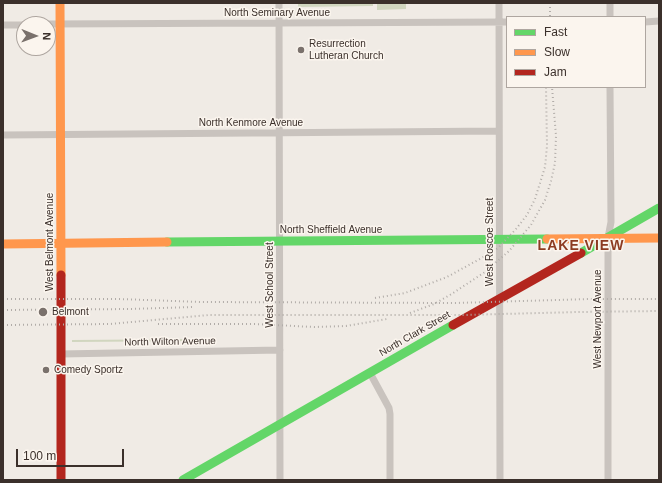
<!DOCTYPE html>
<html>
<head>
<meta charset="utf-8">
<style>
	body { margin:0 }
	#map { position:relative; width:662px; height:483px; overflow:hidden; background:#f0ebe5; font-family:Arial,sans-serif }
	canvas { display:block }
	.frame { position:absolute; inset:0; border:4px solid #3b302b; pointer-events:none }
	.legend { position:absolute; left:506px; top:16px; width:140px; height:72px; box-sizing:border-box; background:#fbf5ee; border:1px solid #aea6a0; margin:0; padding:5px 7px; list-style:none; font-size:12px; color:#3b302b }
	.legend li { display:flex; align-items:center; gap:8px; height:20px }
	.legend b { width:20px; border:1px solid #aea6a0 }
	.north { position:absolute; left:16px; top:16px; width:40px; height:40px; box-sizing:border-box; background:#fbf5ee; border:1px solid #aea6a0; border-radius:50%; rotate:91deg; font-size:11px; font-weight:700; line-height:16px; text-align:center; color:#3b302b }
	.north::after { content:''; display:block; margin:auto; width:14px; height:18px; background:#7a716c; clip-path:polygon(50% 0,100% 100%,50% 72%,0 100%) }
	.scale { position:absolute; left:16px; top:449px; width:108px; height:18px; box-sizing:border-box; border:2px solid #3b302b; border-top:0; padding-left:5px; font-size:12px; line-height:14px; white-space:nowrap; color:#3b302b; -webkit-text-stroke:3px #fbf5ee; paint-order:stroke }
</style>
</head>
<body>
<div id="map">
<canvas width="662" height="483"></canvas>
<div class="frame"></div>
<ul class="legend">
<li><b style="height:5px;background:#63d668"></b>Fast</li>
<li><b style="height:5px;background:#ff974d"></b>Slow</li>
<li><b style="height:5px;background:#b3261e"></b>Jam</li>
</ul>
<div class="north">N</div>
<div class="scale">100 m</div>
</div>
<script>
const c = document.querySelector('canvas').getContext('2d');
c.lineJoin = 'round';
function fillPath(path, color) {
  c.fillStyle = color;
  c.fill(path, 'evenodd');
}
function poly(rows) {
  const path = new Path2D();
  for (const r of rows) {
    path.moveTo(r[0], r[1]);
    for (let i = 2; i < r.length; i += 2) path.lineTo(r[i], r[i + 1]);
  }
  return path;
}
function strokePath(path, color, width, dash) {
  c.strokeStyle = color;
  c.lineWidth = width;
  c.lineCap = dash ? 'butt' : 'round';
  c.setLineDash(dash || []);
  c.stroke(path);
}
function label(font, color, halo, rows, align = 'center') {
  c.font = font + ' Arial,sans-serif';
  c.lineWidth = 3;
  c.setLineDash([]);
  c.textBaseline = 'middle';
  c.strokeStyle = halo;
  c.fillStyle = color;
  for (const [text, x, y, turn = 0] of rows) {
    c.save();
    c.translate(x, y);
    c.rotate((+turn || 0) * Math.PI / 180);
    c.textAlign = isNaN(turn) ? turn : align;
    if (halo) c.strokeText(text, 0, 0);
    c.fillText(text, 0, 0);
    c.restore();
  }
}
const green = poly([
	[298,3,373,3,373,6,298,7],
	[377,3,406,3,406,9,377,10],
	[204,339,204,341,72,342,72,340]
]);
const street = poly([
	[279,3,280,480],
	[499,3,500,480],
	[610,3,610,17],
	[645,22,659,21],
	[48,24,507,22],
	[3,25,24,25],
	[3,135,499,131],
	[61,354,280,350],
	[370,373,389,408,390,414,390,480],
	[608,480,608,238,611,222,610,87]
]);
const fast = poly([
	[167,242,547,239],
	[581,253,659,208],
	[183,480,453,325]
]);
const slow = poly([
	[60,3,61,275],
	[547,239,659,238],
	[3,244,167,242]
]);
const jam = poly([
	[61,275,61,480],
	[453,325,581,253]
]);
const rail = poly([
	[550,3,550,17],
	[375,298,405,293,447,277,487,255,498,248,516,229,527,215,535,199,545,167,547,146,546,87],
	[3,299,119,299,201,302,455,303,590,299,659,299],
	[3,310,131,309,193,307],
	[410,313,434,304,450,295,485,272,509,251,531,225,545,200,551,181,555,163,556,136,552,87],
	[158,324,255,324,314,327,346,326,387,319],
	[3,325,110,324,209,315,463,315,579,312,659,311]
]);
const markers = [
	[301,50,4,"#7a716c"],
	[43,312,5,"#7a716c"],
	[46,370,4,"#7a716c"]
];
const streetNames = [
	["North Seminary Avenue",277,13],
	["North Kenmore Avenue",251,123],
	["North Sheffield Avenue",331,230],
	["West Belmont Avenue",50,242,-90],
	["West Roscoe Street",490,242,-90],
	["West School Street",270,285,-90],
	["West Newport Avenue",598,319,-90],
	["North Clark Street",415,334,-30],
	["North Wilton Avenue",170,342,-1]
];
const poiNames = [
	["Resurrection",309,44],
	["Lutheran Church",309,56],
	["Belmont",52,312],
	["Comedy Sportz",54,370]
];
const districtNames = [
	["LAKE VIEW",581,246]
];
fillPath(green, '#d1d6bf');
strokePath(street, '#c9c3be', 7);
strokePath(fast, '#63d668', 9);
strokePath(slow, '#ff974d', 9);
strokePath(jam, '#b3261e', 9);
strokePath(rail, '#b1aca8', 2, [1, 3]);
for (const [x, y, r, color] of markers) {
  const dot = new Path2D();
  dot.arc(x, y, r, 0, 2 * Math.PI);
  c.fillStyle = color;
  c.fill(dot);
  strokePath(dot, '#fbf5ee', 1.5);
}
label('10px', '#3b302b', '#fbf5ee', streetNames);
label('10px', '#3b302b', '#fbf5ee', poiNames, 'left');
c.letterSpacing = '1px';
label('bold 14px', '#8c3b22', '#fbf5ee', districtNames);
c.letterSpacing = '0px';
</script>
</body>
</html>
